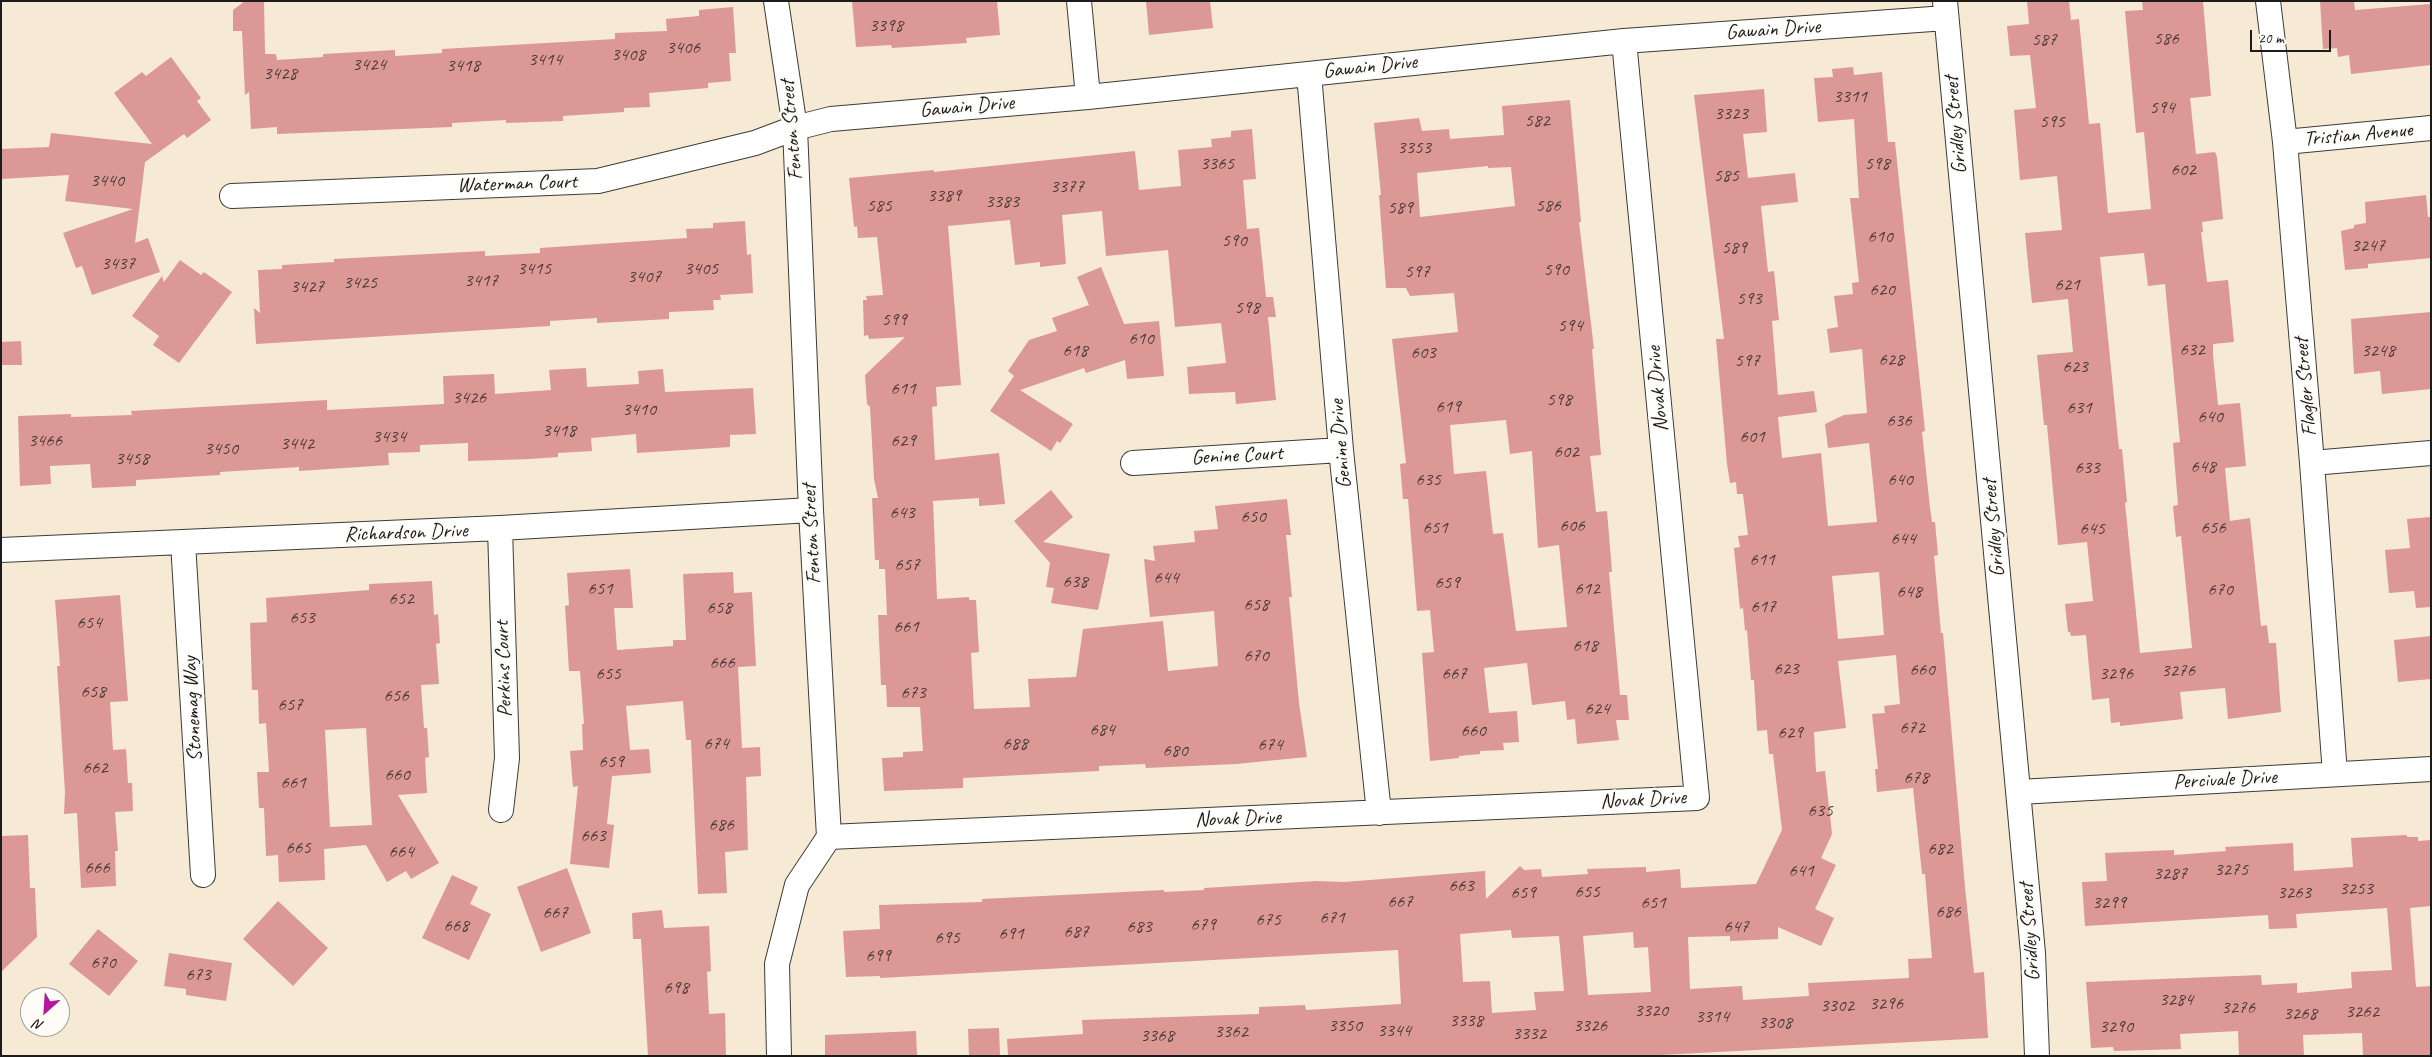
<!DOCTYPE html>
<html>
<head>
<meta charset="utf-8">
<style>
	body { margin:0 }
	#map { position:relative; width:2432px; height:1057px; overflow:hidden; background:#f6ead4; font-family:Caveat,sans-serif }
	canvas { display:block }
	.frame { position:absolute; inset:0; border:2px solid #1c1c1c; pointer-events:none }
	.north { position:absolute; left:20px; top:987px; width:50px; height:50px; box-sizing:border-box; background:#fdfcf7; border:1px solid #a3a29f; border-radius:50%; rotate:206deg; font-size:14px; font-weight:700; line-height:20px; text-align:center; color:#1c1c1c }
	.north::after { content:''; display:block; margin:auto; width:18px; height:22px; background:#b5179e; clip-path:polygon(50% 0,100% 100%,50% 72%,0 100%) }
	.scale { position:absolute; left:2250px; top:30px; width:81px; height:22px; box-sizing:border-box; border:2px solid #1c1c1c; border-top:0; padding-left:6px; font-size:15px; line-height:18px; white-space:nowrap; color:#1c1c1c; -webkit-text-stroke:4px #fdfcf7; paint-order:stroke }
</style>
</head>
<body>
<div id="map">
<canvas width="2432" height="1057"></canvas>
<div class="frame"></div>
<div class="north">N</div>
<div class="scale">20 m</div>
</div>
<script>
const c = document.querySelector('canvas').getContext('2d');
c.lineJoin = 'round';
function fillPath(path, color) {
  c.fillStyle = color;
  c.fill(path, 'evenodd');
}
function poly(rows) {
  const path = new Path2D();
  for (const r of rows) {
    path.moveTo(r[0], r[1]);
    for (let i = 2; i < r.length; i += 2) path.lineTo(r[i], r[i + 1]);
  }
  return path;
}
function strokePath(path, color, width, dash) {
  c.strokeStyle = color;
  c.lineWidth = width;
  c.lineCap = dash ? 'butt' : 'round';
  c.setLineDash(dash || []);
  c.stroke(path);
}
function label(font, color, halo, rows, align = 'center') {
  c.font = font + ' Caveat,sans-serif';
  c.lineWidth = 5;
  c.setLineDash([]);
  c.textBaseline = 'middle';
  c.strokeStyle = halo;
  c.fillStyle = color;
  for (const [text, x, y, turn = 0] of rows) {
    c.save();
    c.translate(x, y);
    c.rotate((+turn || 0) * Math.PI / 180);
    c.textAlign = isNaN(turn) ? turn : align;
    if (halo) c.strokeText(text, 0, 0);
    c.fillText(text, 0, 0);
    c.restore();
  }
}
const building = poly([
	[245,1,264,1,265,54,276,54,277,60,323,57,323,54,395,50,395,56,442,53,442,49,615,39,615,33,667,31,666,19,699,16,699,10,733,7,736,53,729,53,731,81,708,83,708,88,649,93,650,107,624,108,624,112,563,116,563,121,506,123,506,120,452,123,452,127,277,134,277,127,251,129,249,92,245,95,242,31,233,31,233,10],
	[852,1,997,1,1000,35,966,38,967,43,892,48,891,45,856,47],
	[1146,1,1210,1,1213,28,1149,35],
	[2027,1,2069,1,2071,20,2079,19,2089,124,2100,123,2108,213,2151,209,2144,132,2136,133,2125,11,2143,10,2142,1,2203,1,2211,96,2190,98,2196,154,2215,152,2217,157,2223,219,2202,222,2203,232,2201,232,2207,282,2228,280,2234,342,2213,344,2213,355,2218,405,2240,403,2246,466,2225,468,2230,521,2250,518,2261,626,2267,625,2269,643,2276,643,2281,712,2228,719,2225,688,2180,692,2183,719,2120,726,2120,722,2111,723,2109,698,2092,700,2086,635,2071,636,2070,632,2068,632,2065,604,2093,601,2087,542,2058,545,2047,425,2044,425,2037,355,2073,352,2068,299,2032,303,2028,264,2025,233,2062,230,2057,176,2020,180,2014,110,2036,108,2030,55,2010,56,2007,26,2029,24],
	[2144,253,2148,286,2165,284,2180,442,2173,443,2178,505,2173,506,2176,537,2181,536,2192,648,2140,653,2125,503,2127,502,2122,449,2119,449,2100,257],
	[2320,1,2354,1,2355,10,2431,4,2431,65,2351,74,2349,55,2338,57,2337,48,2323,49],
	[171,57,201,98,197,101,211,120,187,138,184,134,145,162,135,243,148,238,160,272,92,295,82,266,76,268,63,233,133,209,65,201,69,175,1,179,1,149,49,147,51,133,152,144,114,93,142,72,146,76],
	[1853,67,1854,75,1882,72,1888,142,1895,142,1925,431,1922,432,1930,508,1932,522,1935,522,1938,555,1934,556,1941,633,1943,633,1965,887,1974,973,1984,972,1988,1038,1641,1056,1008,1056,1007,1039,1083,1034,1082,1020,1259,1014,1259,1007,1305,1005,1306,1010,1401,1004,1398,950,880,978,880,976,846,977,843,931,880,929,879,905,982,902,982,899,1164,890,1164,892,1204,890,1204,888,1317,881,1344,882,1485,871,1486,899,1520,866,1524,870,1541,869,1542,877,1588,874,1587,869,1646,867,1646,872,1680,869,1681,888,1756,884,1782,830,1773,754,1769,754,1767,730,1757,731,1754,680,1751,680,1747,630,1745,631,1743,608,1740,609,1734,548,1740,547,1738,536,1748,535,1743,494,1737,494,1736,482,1730,483,1727,464,1716,339,1724,339,1694,95,1764,89,1767,132,1743,134,1748,178,1795,173,1798,202,1761,206,1768,272,1774,271,1779,320,1772,321,1778,395,1814,391,1817,412,1778,417,1782,458,1821,453,1828,526,1877,522,1869,443,1828,448,1825,424,1844,415,1867,413,1862,349,1830,353,1827,329,1838,327,1834,296,1853,294,1852,283,1859,282,1850,198,1859,198,1854,119,1818,122,1814,78,1833,77,1832,69],
	[1879,572,1884,635,1838,639,1832,576],
	[1896,655,1900,704,1884,706,1885,713,1872,714,1878,769,1875,769,1877,792,1913,788,1922,874,1925,874,1932,958,1908,959,1909,978,1808,983,1809,996,1743,1000,1742,986,1690,989,1688,937,1730,936,1730,941,1778,939,1778,927,1821,946,1834,918,1815,909,1836,865,1821,858,1832,834,1825,771,1816,772,1814,732,1846,728,1838,661],
	[1511,930,1512,938,1559,936,1564,991,1534,992,1536,1010,1492,1013,1490,981,1463,982,1460,934],
	[1633,932,1634,948,1648,947,1651,992,1588,995,1583,936],
	[1570,100,1581,222,1579,222,1594,349,1592,349,1601,455,1590,456,1596,512,1607,511,1612,572,1609,572,1620,695,1627,695,1629,720,1616,720,1619,740,1577,744,1575,719,1567,720,1565,701,1532,705,1527,663,1484,668,1489,713,1517,711,1519,742,1503,743,1504,750,1480,751,1480,754,1459,756,1459,758,1430,761,1422,653,1434,652,1430,610,1417,611,1408,499,1403,499,1400,464,1406,463,1392,339,1458,332,1454,293,1410,296,1406,288,1386,288,1379,195,1381,195,1374,123,1419,118,1422,131,1449,129,1450,139,1504,135,1502,106],
	[1488,166,1488,168,1511,167,1515,206,1420,217,1417,173],
	[1506,420,1510,454,1532,451,1538,548,1559,545,1567,627,1516,631,1503,533,1493,534,1486,471,1454,474,1450,425],
	[1252,129,1256,179,1243,180,1247,229,1259,228,1266,297,1273,297,1276,317,1268,317,1276,400,1236,404,1235,392,1189,394,1187,367,1226,363,1221,323,1175,327,1168,250,1106,256,1102,211,1062,215,1066,264,1040,267,1040,262,1015,265,1010,220,948,226,961,385,936,387,937,406,932,407,935,460,999,453,1005,504,979,506,979,498,933,501,937,599,969,597,969,600,976,600,979,652,971,653,974,709,1030,707,1028,679,1076,677,1083,629,1163,621,1168,671,1218,666,1214,611,1150,617,1144,559,1155,561,1153,546,1195,542,1194,531,1218,529,1215,506,1287,499,1291,535,1286,535,1292,597,1289,597,1299,703,1307,757,1236,764,1146,768,1145,764,1099,766,1099,771,963,778,963,788,884,791,882,758,903,757,903,752,923,751,920,707,887,707,886,685,881,685,878,615,887,615,885,569,879,569,879,560,875,560,872,498,878,498,874,479,870,407,867,404,865,375,905,337,869,339,868,335,864,336,863,300,867,300,866,296,883,295,877,237,858,238,857,226,854,227,849,178,934,170,934,172,1135,151,1139,190,1181,186,1178,150,1212,147,1211,139,1231,137,1231,131],
	[2426,195,2428,217,2431,217,2431,258,2368,264,2368,268,2345,270,2341,231,2354,228,2354,225,2366,223,2365,202],
	[745,221,747,255,751,254,753,293,720,295,721,300,713,300,714,310,669,312,669,319,597,323,597,318,550,321,550,326,256,344,254,308,260,313,258,270,282,269,282,265,334,262,334,259,485,251,485,256,540,253,540,248,687,238,686,229,713,228,713,223],
	[180,260,201,275,204,272,232,292,179,363,153,345,159,336,132,316,162,276,164,282],
	[1101,267,1124,324,1159,321,1164,376,1127,379,1125,360,1086,373,1084,368,1020,390,1073,424,1060,443,1057,441,1051,451,990,411,1014,376,1008,371,1029,340,1057,331,1052,318,1089,305,1077,277],
	[2431,312,2431,389,2382,394,2380,371,2354,374,2351,319],
	[21,341,22,365,1,365,1,342],
	[586,368,587,387,639,384,638,371,663,369,665,392,753,388,756,434,730,435,730,447,637,453,636,434,591,438,592,451,558,453,558,457,530,459,468,461,468,443,420,445,420,452,388,453,389,465,299,471,299,467,220,472,220,475,136,480,136,486,92,488,90,464,50,466,51,484,20,486,18,416,71,414,71,417,132,415,131,411,327,400,327,410,444,404,443,376,494,374,495,394,551,390,549,370],
	[1051,490,1073,517,1043,542,1110,554,1098,610,1051,603,1054,588,1046,587,1050,563,1014,521],
	[2431,517,2431,607,2416,608,2414,591,2389,593,2385,550,2410,548,2407,519],
	[630,569,633,608,614,608,617,650,673,646,673,640,686,640,683,574,733,572,734,593,752,592,756,666,738,667,742,748,760,747,761,776,746,777,748,850,725,852,727,893,698,894,691,740,686,740,683,701,626,706,630,750,649,749,651,773,612,776,607,824,614,825,609,868,570,864,578,786,573,787,570,751,583,750,582,724,584,724,580,671,569,671,565,606,569,605,567,573],
	[432,581,434,615,438,614,440,643,436,644,439,684,421,685,424,728,427,728,429,757,425,758,427,793,398,795,439,863,411,879,406,871,387,882,366,845,324,849,325,880,279,882,278,855,266,856,264,808,259,808,257,772,269,772,266,723,259,724,258,690,252,690,250,623,267,622,266,598,369,590,369,584],
	[366,728,372,825,330,827,325,730],
	[120,595,128,701,110,702,113,750,126,749,128,783,132,783,133,811,115,812,118,851,115,851,116,886,81,888,77,813,64,814,65,792,57,666,60,666,55,600],
	[2431,636,2431,679,2398,682,2394,640],
	[28,835,30,888,35,888,37,937,1,972,1,836],
	[2407,835,2407,837,2418,837,2418,841,2431,840,2431,906,2410,908,2416,987,2431,986,2431,1056,2363,1056,2362,1033,2303,1035,2304,1056,2239,1056,2238,1031,2180,1034,2181,1049,2114,1051,2113,1047,2091,1048,2086,982,2261,975,2262,985,2297,983,2297,993,2352,988,2351,972,2392,970,2387,908,2296,914,2297,928,2269,929,2268,915,2085,926,2082,882,2107,881,2105,853,2174,850,2174,855,2226,851,2225,847,2293,843,2294,871,2353,867,2351,838],
	[567,868,591,933,541,952,517,887],
	[452,875,478,887,470,904,491,914,469,960,422,938],
	[278,901,328,948,293,986,243,939],
	[662,910,664,928,709,926,711,971,707,972,709,1014,725,1013,726,1056,648,1056,641,939,633,939,632,913],
	[98,929,138,961,109,996,69,964],
	[169,953,232,963,226,1001,186,995,186,989,164,986],
	[999,1028,1000,1056,969,1056,968,1029],
	[916,1031,917,1056,825,1056,825,1035]
]);
const minor = poly([
	[776,1,795,128,811,510,829,837,797,885,777,964,779,1056],
	[1079,1,1088,97],
	[1945,1,2033,953,2037,1056],
	[2268,1,2285,142,2312,463,2335,774],
	[1309,74,1341,450,1379,813],
	[2285,142,2431,128],
	[232,196,598,181,755,143,795,128,831,119,1088,97,1624,41,1946,18],
	[1133,463,1341,450],
	[2312,463,2431,453],
	[500,528,507,758,501,810],
	[183,542,203,875],
	[1,550,500,528,811,510],
	[2019,792,2431,769],
	[829,837,1697,798,1624,41]
]);
const numberNames = [
	["3398",886,26],
	["586",2166,39],
	["587",2044,40],
	["3406",683,48],
	["3408",628,55],
	["3414",545,60],
	["3424",369,65],
	["3418",463,66],
	["3428",280,74],
	["3311",1850,97],
	["594",2162,108],
	["3323",1731,114],
	["582",1537,121],
	["595",2052,122],
	["3353",1414,148],
	["3365",1217,164],
	["598",1877,164],
	["602",2183,170],
	["585",1726,176],
	["3440",107,181],
	["3377",1067,187],
	["3389",944,196],
	["3383",1002,202],
	["585",879,206],
	["586",1548,206],
	["589",1400,208],
	["610",1880,237],
	["590",1234,241],
	["3247",2368,246],
	["589",1734,248],
	["3437",118,264],
	["3415",534,269],
	["3405",701,269],
	["590",1556,270],
	["597",1417,272],
	["3407",644,277],
	["3417",481,281],
	["3425",360,283],
	["621",2067,285],
	["3427",307,287],
	["620",1882,290],
	["593",1749,299],
	["598",1247,308],
	["599",894,320],
	["594",1570,326],
	["610",1141,339],
	["632",2192,350],
	["618",1075,351],
	["3248",2378,351],
	["603",1423,353],
	["628",1891,360],
	["597",1747,361],
	["623",2075,367],
	["611",903,389],
	["3426",469,398],
	["598",1559,400],
	["619",1448,407],
	["631",2079,408],
	["3410",639,410],
	["640",2210,417],
	["636",1899,421],
	["3418",559,431],
	["3434",389,437],
	["601",1752,437],
	["3466",45,441],
	["629",903,441],
	["3442",297,444],
	["3450",221,449],
	["602",1566,452],
	["3458",132,459],
	["648",2203,467],
	["633",2087,468],
	["635",1428,480],
	["640",1900,480],
	["643",902,513],
	["650",1253,517],
	["606",1572,526],
	["651",1435,528],
	["656",2213,528],
	["645",2092,529],
	["644",1903,539],
	["611",1762,560],
	["657",907,565],
	["644",1166,578],
	["638",1075,582],
	["659",1447,583],
	["651",600,589],
	["612",1587,589],
	["670",2220,590],
	["648",1909,592],
	["652",401,599],
	["658",1256,605],
	["617",1763,607],
	["658",719,608],
	["653",302,618],
	["654",89,623],
	["661",906,627],
	["618",1585,646],
	["670",1256,656],
	["666",722,663],
	["623",1786,669],
	["660",1922,670],
	["3276",2178,671],
	["655",608,674],
	["667",1454,674],
	["3296",2116,674],
	["658",93,692],
	["673",913,693],
	["656",396,696],
	["657",290,705],
	["624",1597,709],
	["672",1912,728],
	["684",1102,730],
	["660",1473,731],
	["629",1790,733],
	["674",716,744],
	["688",1015,744],
	["674",1270,745],
	["680",1175,751],
	["659",611,762],
	["662",95,768],
	["660",397,775],
	["678",1916,778],
	["661",293,783],
	["635",1820,811],
	["686",721,825],
	["663",593,836],
	["665",298,848],
	["682",1940,849],
	["664",401,852],
	["666",97,868],
	["3275",2231,870],
	["641",1801,871],
	["3287",2170,874],
	["663",1461,886],
	["3253",2356,889],
	["655",1587,892],
	["659",1523,893],
	["3263",2294,893],
	["667",1400,902],
	["651",1653,903],
	["3299",2109,903],
	["686",1948,912],
	["667",555,913],
	["671",1332,918],
	["675",1268,920],
	["679",1203,925],
	["668",456,926],
	["683",1139,927],
	["647",1736,927],
	["687",1076,932],
	["691",1011,934],
	["695",947,938],
	["699",878,956],
	["670",103,963],
	["673",198,975],
	["698",676,988],
	["3284",2176,1000],
	["3296",1886,1004],
	["3302",1837,1006],
	["3276",2238,1008],
	["3320",1651,1011],
	["3262",2362,1012],
	["3268",2300,1014],
	["3314",1712,1017],
	["3338",1466,1021],
	["3308",1775,1023],
	["3350",1345,1026],
	["3326",1590,1026],
	["3290",2116,1027],
	["3344",1394,1031],
	["3362",1231,1032],
	["3332",1529,1034],
	["3368",1157,1036]
];
const streetNames = [
	["Gawain Drive",1773,30,-4],
	["Gawain Drive",1370,67,-6],
	["Gawain Drive",967,107,-5],
	["Gridley Street",1956,125,-95],
	["Fenton Street",792,130,-95],
	["Tristian Avenue",2358,135,-5],
	["Waterman Court",517,184,-2],
	["Flagler Street",2306,387,-95],
	["Novak Drive",1658,389,-95],
	["Genine Drive",1341,444,-95],
	["Genine Court",1237,456,-3],
	["Gridley Street",1994,528,-95],
	["Richardson Drive",406,533,-2],
	["Fenton Street",812,534,-93],
	["Perkins Court",504,669,-92],
	["Stonemag Way",193,709,-93],
	["Percivale Drive",2225,780,-3],
	["Novak Drive",1643,800,-3],
	["Novak Drive",1238,819,-2],
	["Gridley Street",2030,932,-94]
];
fillPath(building, '#dc9894');
strokePath(minor, '#3d3b38', 26);
strokePath(minor, '#fff', 24);
label('19px', '#4c3b3a', null, numberNames);
label('21px', '#1c1c1c', '#fdfcf7', streetNames);
</script>
</body>
</html>
